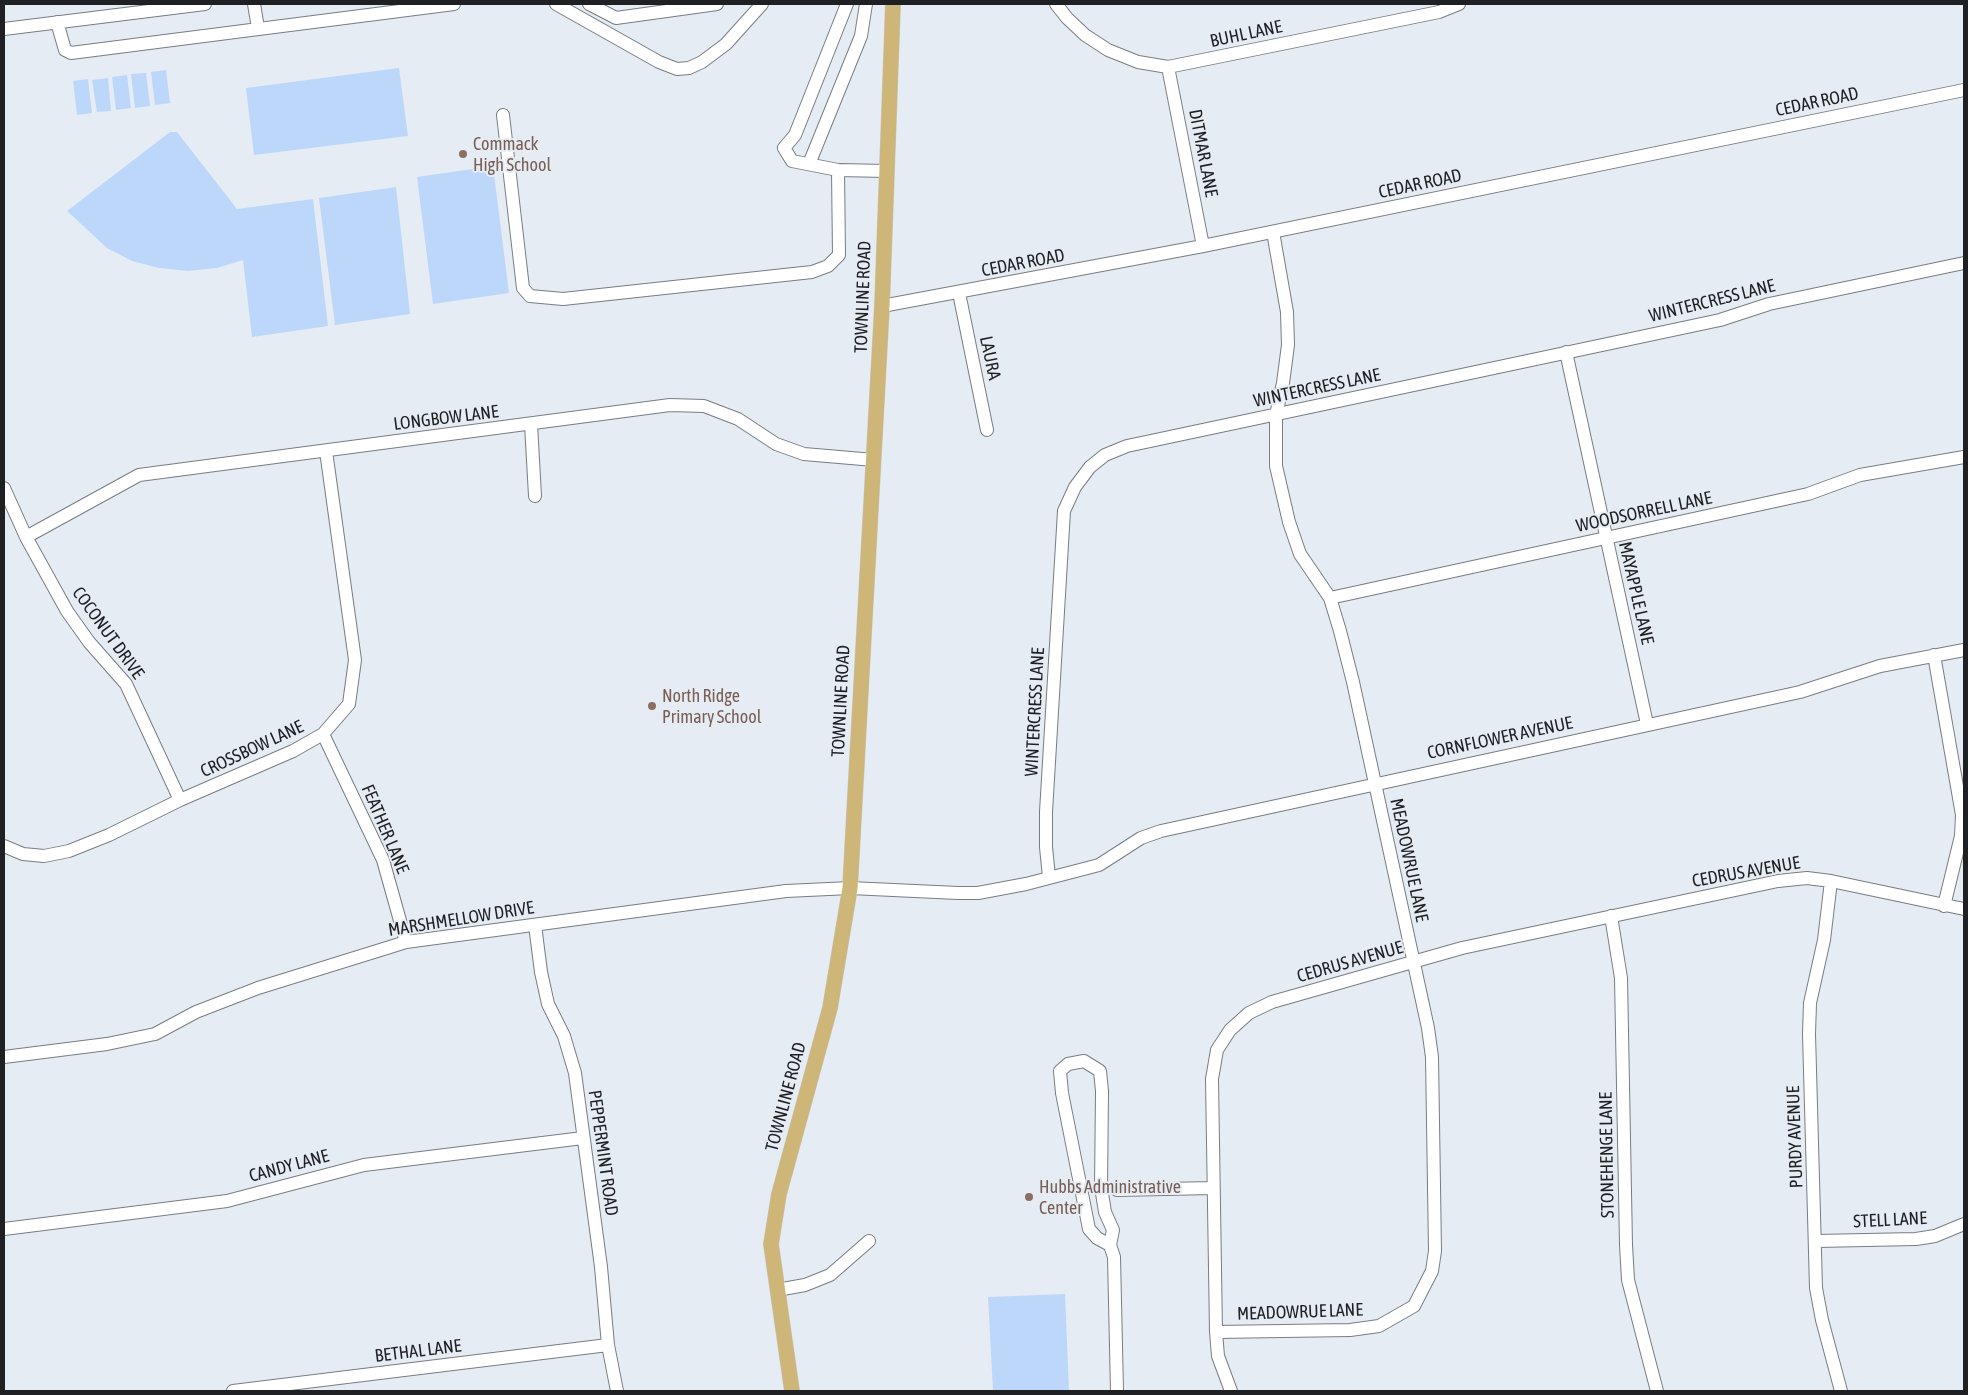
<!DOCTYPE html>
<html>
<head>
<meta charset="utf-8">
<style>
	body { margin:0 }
	#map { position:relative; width:1968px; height:1395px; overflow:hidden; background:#e6ecf4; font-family:"Asap Condensed",sans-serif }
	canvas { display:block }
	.frame { position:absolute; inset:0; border:5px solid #1e2023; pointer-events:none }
</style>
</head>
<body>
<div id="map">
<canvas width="1968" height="1395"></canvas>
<div class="frame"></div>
</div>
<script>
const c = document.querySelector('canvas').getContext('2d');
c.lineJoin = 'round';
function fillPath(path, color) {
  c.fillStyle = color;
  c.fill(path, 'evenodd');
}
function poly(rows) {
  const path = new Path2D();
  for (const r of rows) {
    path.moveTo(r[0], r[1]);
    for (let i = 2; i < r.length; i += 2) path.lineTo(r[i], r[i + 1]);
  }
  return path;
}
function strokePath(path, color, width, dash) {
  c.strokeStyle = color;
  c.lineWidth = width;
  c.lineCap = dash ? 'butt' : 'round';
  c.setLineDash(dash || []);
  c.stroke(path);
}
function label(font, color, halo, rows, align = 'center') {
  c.font = font + ' "Asap Condensed",sans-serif';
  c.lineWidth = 4;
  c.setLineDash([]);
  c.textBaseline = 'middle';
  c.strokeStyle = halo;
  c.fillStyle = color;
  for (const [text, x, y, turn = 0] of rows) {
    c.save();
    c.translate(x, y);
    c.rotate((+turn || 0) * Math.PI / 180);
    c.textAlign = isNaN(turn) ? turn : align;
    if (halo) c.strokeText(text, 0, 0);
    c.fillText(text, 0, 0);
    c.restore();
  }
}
const green = poly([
	[399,68,408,136,254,155,246,88],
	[166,70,170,103,155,105,151,72],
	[146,73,150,106,135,108,131,74],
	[127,75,131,108,116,110,112,77],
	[108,78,111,111,97,112,92,80],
	[88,79,92,113,77,115,73,81],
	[170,132,177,132,237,209,313,199,328,326,252,337,243,260,217,268,188,271,159,268,132,261,107,248,67,211],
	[493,166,509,293,433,304,417,177],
	[396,187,410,314,335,325,319,198],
	[1065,1294,1069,1391,993,1391,988,1297]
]);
const minor = poly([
	[254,4,258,28],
	[556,4,659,62,677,69,689,68,702,62,726,44,762,4],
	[589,4,616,18,717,4],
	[847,4,795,135,784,148,792,161,838,170,887,171],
	[1056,4,1067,18,1085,35,1108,50,1138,62,1168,67,1439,12,1459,4],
	[57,22,65,50,71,53,454,4],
	[4,29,205,4],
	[1168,67,1203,246],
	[503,115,523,288,530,296,563,299,812,272,828,266,839,255,838,170],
	[809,164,861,36,866,4],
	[959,293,987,430],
	[882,306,1203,246,1964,90],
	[1566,352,1647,724],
	[531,424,535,496],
	[4,488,26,537,67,611,89,642,126,684,180,800],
	[26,537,139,475,670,405,704,406,738,419,776,444,804,454,874,460],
	[1330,598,1808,494,1860,475,1964,457],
	[1934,655,1962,815,1961,836,1944,906],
	[323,734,383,860,406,942],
	[4,846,23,854,44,856,69,851,109,835,180,800,293,751,323,734,349,704,355,660,326,451],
	[1049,877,1046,847,1046,812,1064,511,1075,487,1090,467,1105,455,1127,446,1720,320,1769,304,1964,263],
	[1831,881,1824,940,1810,1003,1809,1034,1816,1288,1822,1320,1841,1391],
	[1611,916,1621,978,1626,1245,1628,1280,1657,1391],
	[535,925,541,972,548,1004,564,1036,575,1073,601,1267,608,1345,617,1391],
	[4,1057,107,1044,155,1034,196,1012,258,988,406,942,786,891,850,888,958,893,978,893,1026,884,1099,865,1141,838,1161,831,1800,692,1880,666,1964,650],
	[1117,1190,1213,1188],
	[4,1229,227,1201,364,1165,583,1138],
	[1816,1241,1916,1239,1935,1236,1964,1224],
	[1110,1245,1097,1238,1089,1229,1062,1093,1060,1071,1068,1064,1084,1061,1100,1071,1102,1091,1101,1187,1105,1212,1113,1230,1110,1245,1114,1257,1117,1391],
	[777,1290,805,1285,830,1275,869,1241],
	[1216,1332,1350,1330,1379,1326,1414,1306,1432,1271,1435,1251,1432,1057,1428,1028,1353,682,1340,631,1330,598,1300,554,1289,522,1276,466,1276,415,1283,383,1288,345,1287,312,1273,232],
	[233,1391,608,1345],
	[1231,1391,1218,1356,1216,1332,1212,1079,1217,1050,1230,1030,1249,1013,1272,1002,1462,948,1778,881,1807,878,1831,881,1964,909]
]);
const major = poly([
	[792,1391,771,1244,779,1194,830,1008,850,888,882,306,893,4]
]);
const markers = [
	[463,154,5,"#8d6e63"],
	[652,706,5,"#8d6e63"],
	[1029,1197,5,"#8d6e63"]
];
const streetNames = [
	["BUHL LANE",1246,34,-12],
	["CEDAR ROAD",1817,102,-12],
	["DITMAR LANE",1203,153,79],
	["CEDAR ROAD",1420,184,-12],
	["CEDAR ROAD",1023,263,-11],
	["TOWNLINE ROAD",863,297,-88],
	["WINTERCRESS LANE",1712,301,-14],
	["LAURA",990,358,78],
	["WINTERCRESS LANE",1317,388,-12],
	["LONGBOW LANE",446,418,-7],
	["WOODSORRELL LANE",1644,512,-12],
	["MAYAPPLE LANE",1636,593,77],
	["COCONUT DRIVE",108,633,54],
	["TOWNLINE ROAD",841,701,-87],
	["WINTERCRESS LANE",1035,712,-87],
	["CORNFLOWER AVENUE",1500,738,-12],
	["CROSSBOW LANE",252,749,-25],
	["FEATHER LANE",385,829,67],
	["MEADOWRUE LANE",1409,860,78],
	["CEDRUS AVENUE",1746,872,-10],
	["MARSHMELLOW DRIVE",461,919,-9],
	["CEDRUS AVENUE",1350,962,-16],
	["TOWNLINE ROAD",786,1097,-75],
	["PURDY AVENUE",1795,1137,-92],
	["PEPPERMINT ROAD",603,1153,82],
	["STONEHENGE LANE",1607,1155,-91],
	["CANDY LANE",289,1166,-15],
	["STELL LANE",1890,1220,-3],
	["MEADOWRUE LANE",1300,1312,-2],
	["BETHAL LANE",418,1351,-7]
];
const educationNames = [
	["Commack",473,144],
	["High School",473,165],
	["North Ridge",662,696],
	["Primary School",662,717],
	["Hubbs Administrative",1039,1187],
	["Center",1039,1208]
];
fillPath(green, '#bdd7fa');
strokePath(minor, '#787d84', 14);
strokePath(major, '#c9c9ca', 16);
strokePath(minor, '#fff', 12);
strokePath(major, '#cdb677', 15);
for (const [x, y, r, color] of markers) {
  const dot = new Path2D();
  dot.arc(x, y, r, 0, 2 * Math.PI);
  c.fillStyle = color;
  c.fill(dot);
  strokePath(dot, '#e6ecf4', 2);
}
label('18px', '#1e2023', '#e6ecf4', streetNames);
label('18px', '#785e54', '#e6ecf4', educationNames, 'left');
</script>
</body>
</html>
